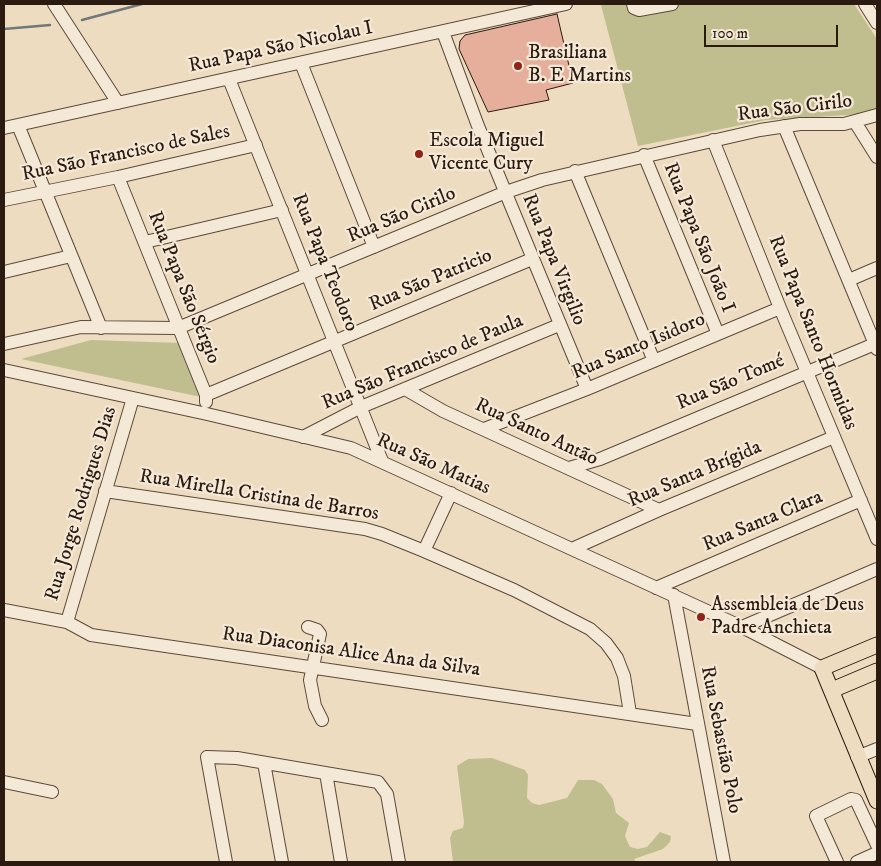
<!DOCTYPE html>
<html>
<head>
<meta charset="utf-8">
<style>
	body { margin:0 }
	#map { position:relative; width:881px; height:866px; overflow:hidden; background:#eedcc1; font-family:"IM FELL DW Pica",serif }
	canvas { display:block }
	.frame { position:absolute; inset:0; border:5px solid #2a1a10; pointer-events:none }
	.scale { position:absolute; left:704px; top:25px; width:134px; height:22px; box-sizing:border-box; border:2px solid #2a1a10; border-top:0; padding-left:6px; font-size:15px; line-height:18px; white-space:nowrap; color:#2a1a10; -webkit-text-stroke:4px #f4e8d7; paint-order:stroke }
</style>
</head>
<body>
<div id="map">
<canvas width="881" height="866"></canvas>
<div class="frame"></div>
<div class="scale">100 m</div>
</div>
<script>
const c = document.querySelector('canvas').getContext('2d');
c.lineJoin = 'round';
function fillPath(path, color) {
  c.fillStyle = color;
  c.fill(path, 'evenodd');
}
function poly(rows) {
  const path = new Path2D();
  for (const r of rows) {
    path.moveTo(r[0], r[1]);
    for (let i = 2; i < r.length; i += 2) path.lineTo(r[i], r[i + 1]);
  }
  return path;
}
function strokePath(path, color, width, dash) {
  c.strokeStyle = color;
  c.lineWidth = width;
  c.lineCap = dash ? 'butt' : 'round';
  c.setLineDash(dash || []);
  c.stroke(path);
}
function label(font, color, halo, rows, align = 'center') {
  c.font = font + ' "IM FELL DW Pica",serif';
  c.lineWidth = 4.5;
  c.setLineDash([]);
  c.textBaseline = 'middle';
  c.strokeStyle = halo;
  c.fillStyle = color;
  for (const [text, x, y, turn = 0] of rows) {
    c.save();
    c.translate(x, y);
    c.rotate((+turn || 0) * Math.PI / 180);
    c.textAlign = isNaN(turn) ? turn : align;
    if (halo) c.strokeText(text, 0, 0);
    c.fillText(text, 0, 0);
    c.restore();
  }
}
const green = poly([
	[607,4,854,4,877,39,877,109,865,114,766,120,638,146,601,5],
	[91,340,181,343,201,397,21,359],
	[492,758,525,770,528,775,527,798,532,803,539,805,567,798,578,780,594,780,602,784,613,799,616,813,629,823,625,836,630,847,638,849,647,847,660,832,671,836,670,842,663,849,634,859,636,862,453,862,450,838,453,831,463,828,464,822,457,766,468,759]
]);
const stream = poly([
	[82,20,142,4],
	[4,29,50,25]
]);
const building = poly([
	[557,14,573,83,546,90,549,100,488,112,459,49,460,41,465,35,557,14]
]);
const minor = poly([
	[54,4,118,103],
	[633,4,634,8,639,10,672,4],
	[865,4,877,23],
	[443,32,478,126,587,389],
	[301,63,374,247],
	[229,79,382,461],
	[855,122,877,157],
	[18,125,101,328],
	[784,126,877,349],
	[4,128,566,4],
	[713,140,780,308,877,539],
	[644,155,718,334],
	[575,171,654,361],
	[118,177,206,395,206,402],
	[4,200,118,177,256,145],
	[145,242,282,210],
	[4,272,71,256],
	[849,280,877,268],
	[4,344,81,327,178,328,506,192,542,180,760,130,800,124,844,124,877,115],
	[4,370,207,414,351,448,742,627,822,668],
	[405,389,443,411,659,510],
	[206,395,532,259],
	[484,429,587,389,780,308],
	[303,437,361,407,559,325],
	[569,468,600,459,877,343],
	[105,491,365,529,382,534,424,551,514,590,590,629,606,643,617,658,624,676,630,713],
	[572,549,659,510,834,437],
	[424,551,451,493],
	[656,588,861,500],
	[674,595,724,862],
	[4,610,67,622,91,635,697,724],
	[67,622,133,398],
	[308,627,317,630,320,634,310,680,315,706,322,720],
	[742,627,877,569],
	[857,757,877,749],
	[264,763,282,862],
	[326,773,341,862],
	[4,782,52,792],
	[226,862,207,757,237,758,378,782,387,794,399,862],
	[837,862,816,816,851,799,856,800,877,845],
	[857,862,877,853]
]);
const major = poly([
	[877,645,822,668,877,801],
	[832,690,877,671]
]);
const markers = [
	[518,66,5,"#8f2418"],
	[419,154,5,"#8f2418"],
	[701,617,5,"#8f2418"]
];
const streetNames = [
	["Rua Papa São Nicolau I",281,48,-12],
	["Rua São Cirilo",795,109,-7],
	["Rua São Francisco de Sales",126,154,-12],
	["Rua São Cirilo",402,216,-23],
	["Rua Papa São João I",698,238,68],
	["Rua Papa Virgilio",553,260,68],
	["Rua Papa Teodoro",324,263,68],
	["Rua São Patricio",431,281,-23],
	["Rua Papa São Sérgio",183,288,68],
	["Rua Papa Santo Hormidas",812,333,68],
	["Rua Santo Isidoro",639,347,-23],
	["Rua São Francisco de Paula",423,363,-23],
	["Rua São Tomé",731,383,-23],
	["Rua Santo Antão",536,433,25],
	["Rua São Matias",433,465,24],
	["Rua Santa Brígida",695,475,-23],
	["Rua Mirella Cristina de Barros",259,496,9],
	["Rua Jorge Rodrigues Dias",82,504,-73],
	["Rua Santa Clara",763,522,-23],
	["Rua Diaconisa Alice Ana da Silva",351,653,8],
	["Rua Sebastião Polo",720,740,79]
];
const poiNames = [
	["Brasiliana",528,54],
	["B. E Martins",528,77],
	["Escola Miguel",429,142],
	["Vicente Cury",429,165],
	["Assembleia de Deus",711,606],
	["Padre Anchieta",711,629]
];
fillPath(green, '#c0be8e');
strokePath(stream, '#707978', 2.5);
fillPath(building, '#e6af9c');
strokePath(building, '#2a1a10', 1);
strokePath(minor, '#5b4a3c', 14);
strokePath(major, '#2a1a10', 17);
strokePath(minor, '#f4e8d7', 12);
strokePath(major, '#eedcc1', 15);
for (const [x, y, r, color] of markers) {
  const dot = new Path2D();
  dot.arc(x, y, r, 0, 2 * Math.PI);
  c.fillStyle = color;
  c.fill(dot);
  strokePath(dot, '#f4e8d7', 2);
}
label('20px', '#2a1a10', '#f4e8d7', streetNames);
label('20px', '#2a1a10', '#f4e8d7', poiNames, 'left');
</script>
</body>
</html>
